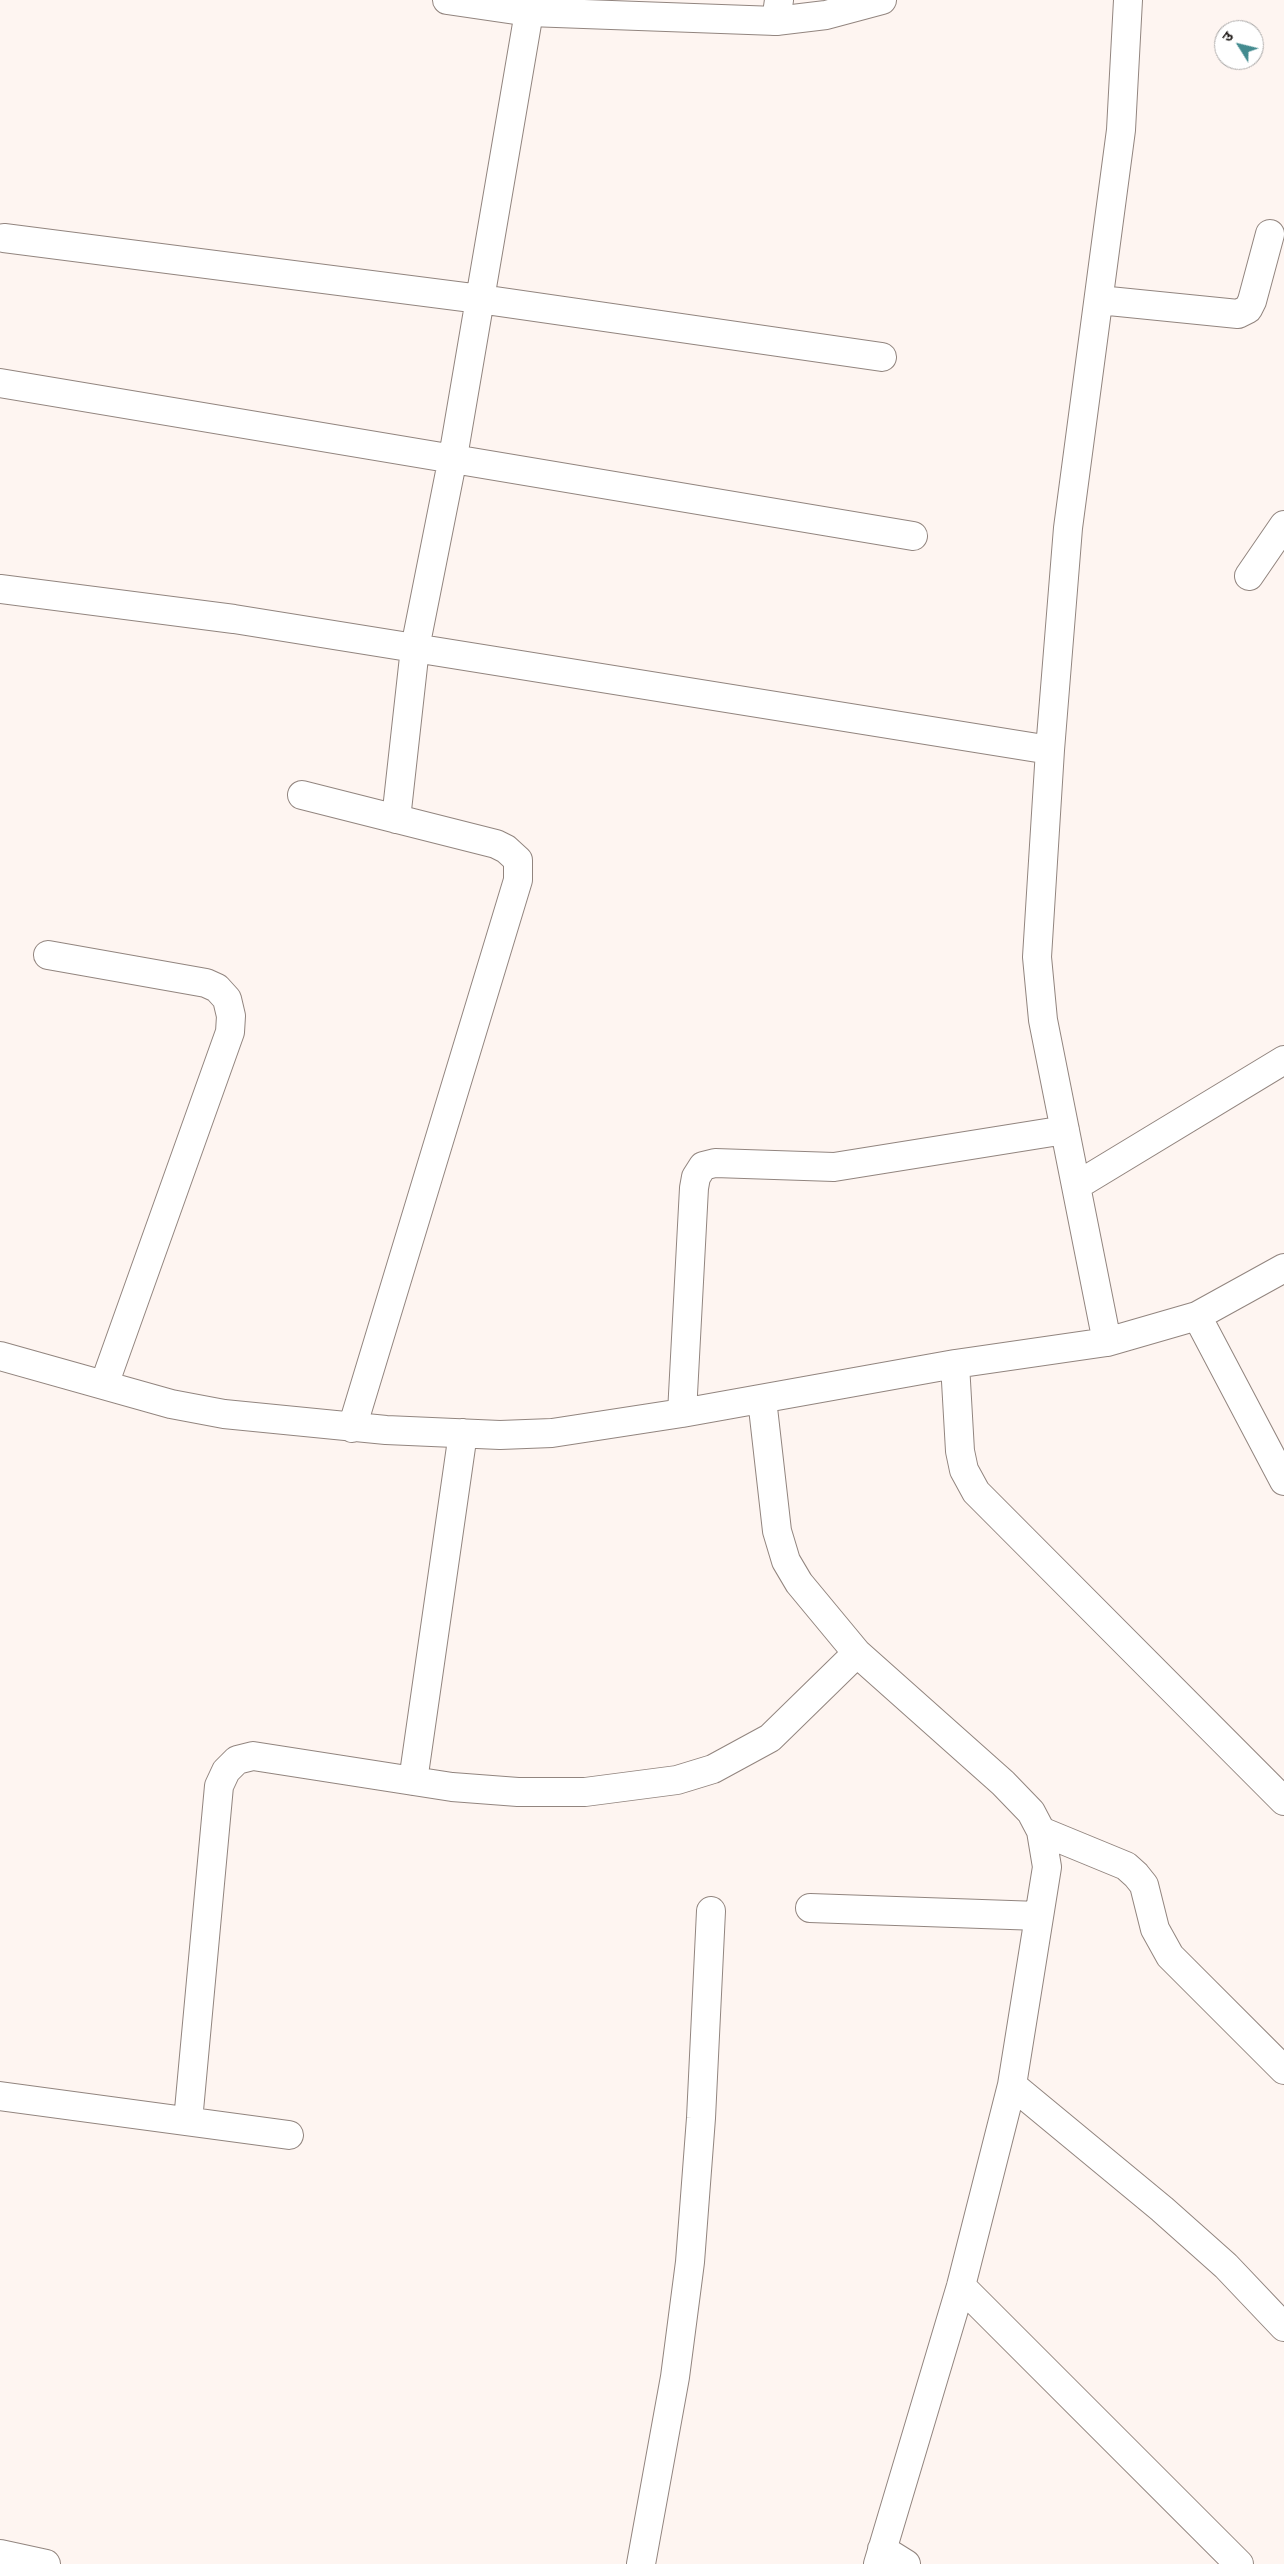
<!DOCTYPE html>
<html>
<head>
<meta charset="utf-8">
<style>
	body { margin:0 }
	#map { position:relative; width:1284px; height:2564px; overflow:hidden; background:#fef5f1; font-family:Ubuntu,"Noto Sans Devanagari",sans-serif }
	canvas { display:block }
	.north { position:absolute; left:1214px; top:20px; width:50px; height:50px; box-sizing:border-box; background:#fff; border:1px solid #a8a6a5; border-radius:50%; rotate:306deg; font-size:14px; font-weight:700; line-height:20px; text-align:center; color:#25201e }
	.north::after { content:''; display:block; margin:auto; width:18px; height:22px; background:#438b8f; clip-path:polygon(50% 0,100% 100%,50% 72%,0 100%) }
</style>
</head>
<body>
<div id="map">
<canvas width="1284" height="2564"></canvas>
<div class="north">उ</div>
</div>
<script>
const c = document.querySelector('canvas').getContext('2d');
c.lineJoin = 'round';
function poly(rows) {
  const path = new Path2D();
  for (const r of rows) {
    path.moveTo(r[0], r[1]);
    for (let i = 2; i < r.length; i += 2) path.lineTo(r[i], r[i + 1]);
  }
  return path;
}
function strokePath(path, color, width, dash) {
  c.strokeStyle = color;
  c.lineWidth = width;
  c.lineCap = dash ? 'butt' : 'round';
  c.setLineDash(dash || []);
  c.stroke(path);
}
const street = poly([
	[776,21,779,0],
	[4,238,480,299,882,357],
	[1099,300,1238,314,1248,309,1252,301,1270,234],
	[0,383,913,536],
	[1249,576,1284,525],
	[0,589,234,619,1050,750],
	[302,795,496,844,506,849,518,860,518,880,352,1428],
	[396,819,415,648,453,457,529,12],
	[48,955,206,983,217,988,227,999,231,1016,230,1032,104,1385],
	[1076,1186,1284,1060],
	[1197,1316,1284,1481],
	[1107,1342,1043,1020,1037,957,1050,750,1068,528,1121,130,1128,0],
	[0,1356,171,1404,224,1414,386,1430,500,1435,552,1433,682,1413,955,1364,1107,1342,1197,1316,1284,1268],
	[955,1364,960,1451,964,1470,976,1492,1284,1801],
	[762,1399,777,1531,786,1561,799,1583,857,1653,1003,1783,1031,1812,1041,1831,1047,1867,1012,2085,961,2286,878,2564],
	[682,1413,694,1188,696,1177,703,1166,715,1163,834,1167,1065,1130],
	[413,1781,463,1433],
	[1041,1831,1126,1866,1136,1875,1144,1885,1155,1929,1170,1956,1284,2070],
	[810,1908,1039,1916],
	[1012,2085,1162,2209,1226,2266,1284,2327],
	[0,2096,289,2135],
	[188,2121,219,1786,226,1771,237,1760,253,1756,452,1787,518,1792,585,1792,677,1780,713,1769,770,1738,857,1653],
	[961,2286,1239,2564],
	[882,2549,906,2564],
	[0,2554,46,2564],
	[641,2564,675,2377,690,2262,701,2118,711,1911]
]);
const secondary = poly([
	[447,0,529,12,776,21,826,15,882,0]
]);
strokePath(street, '#92857f', 30);
strokePath(secondary, '#92857f', 30);
strokePath(street, '#fff', 28);
strokePath(secondary, '#fff', 28);
</script>
</body>
</html>
